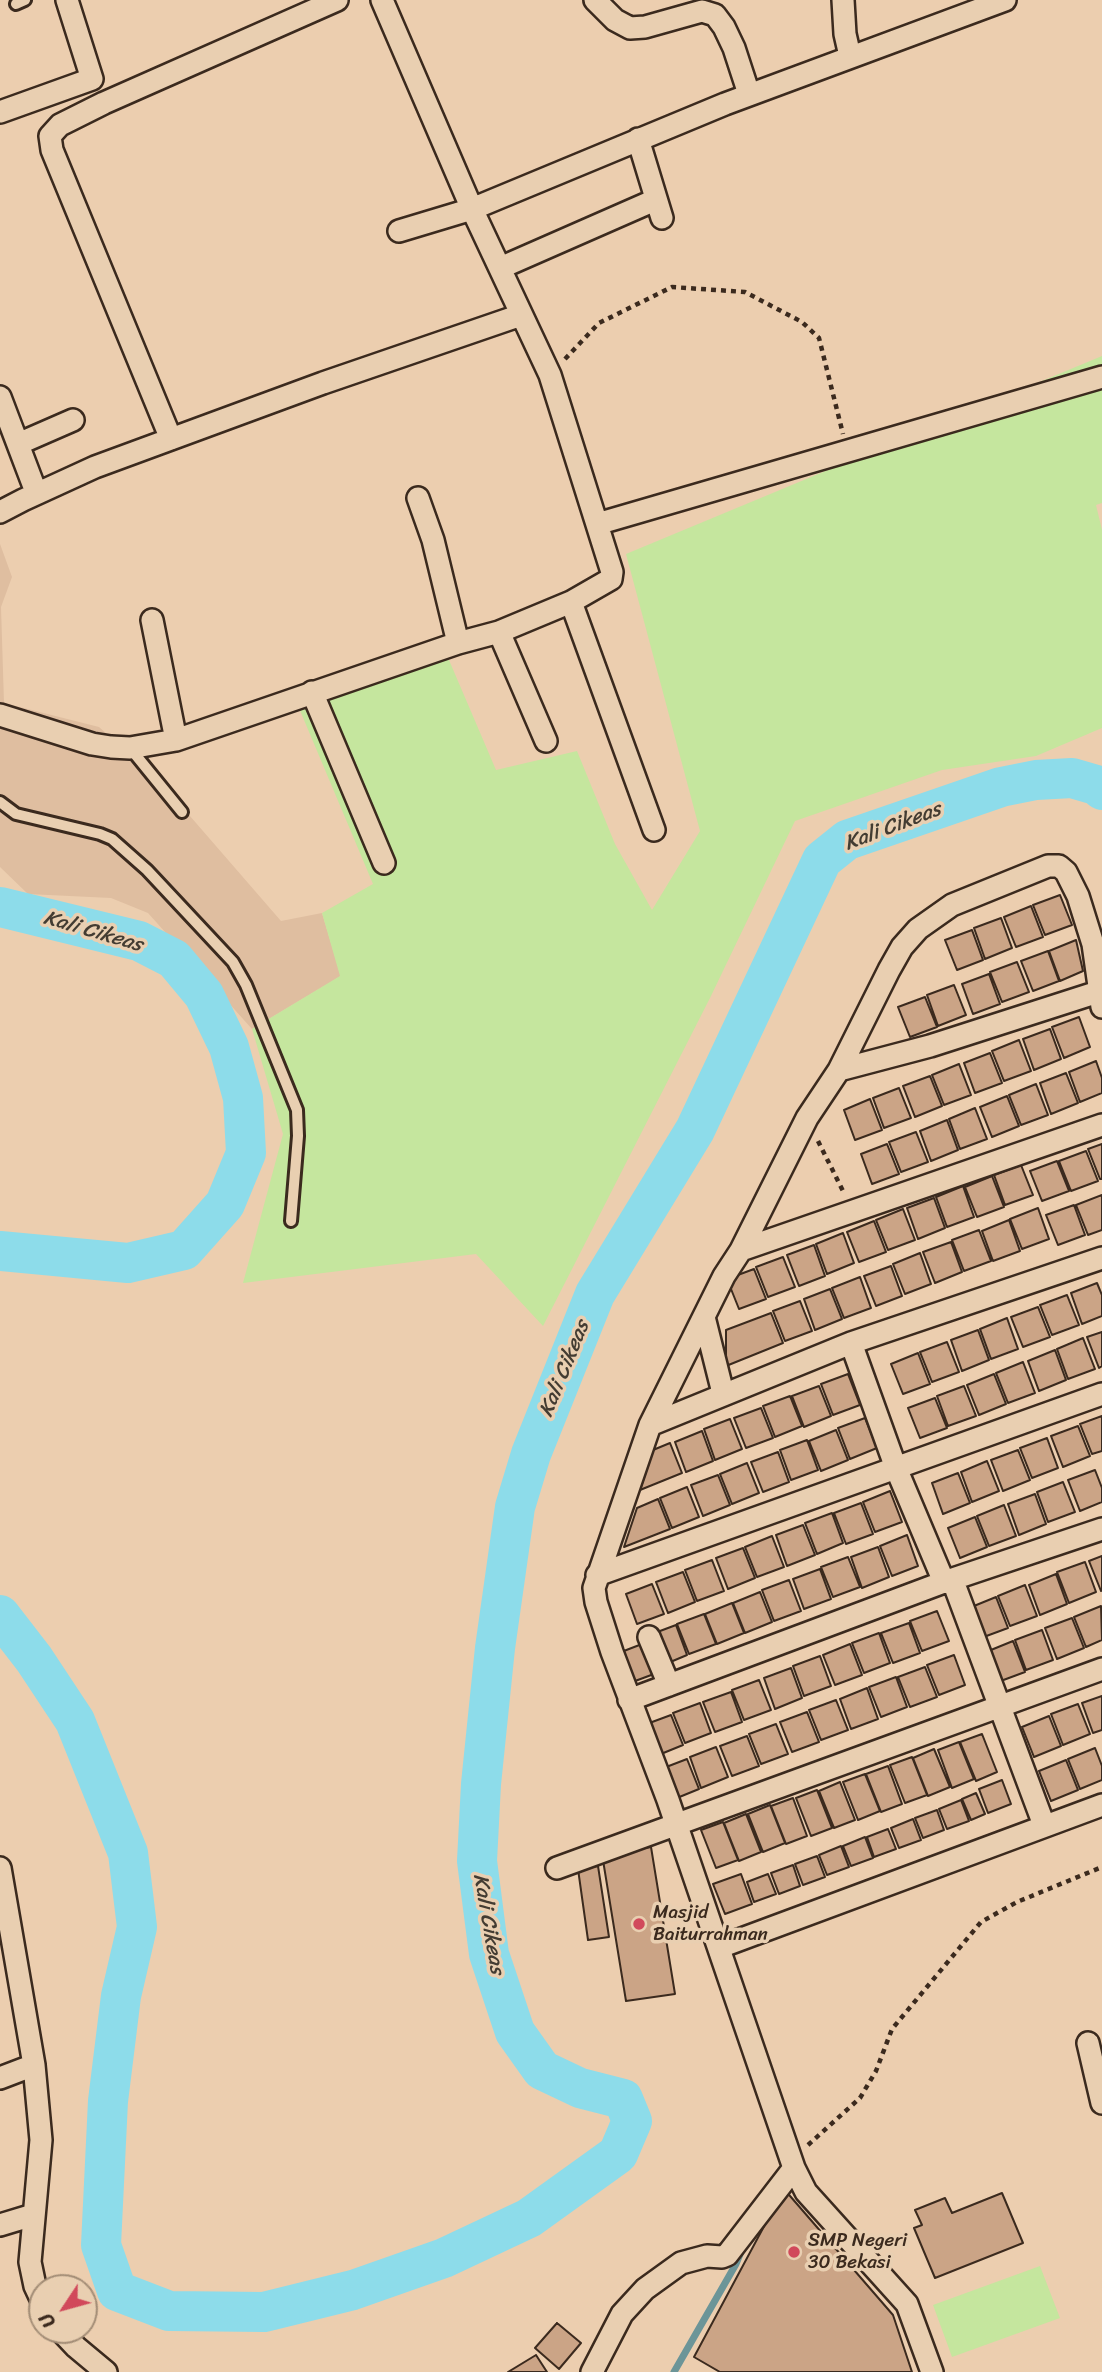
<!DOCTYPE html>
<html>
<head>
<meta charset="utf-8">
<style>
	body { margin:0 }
	#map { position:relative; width:1102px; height:2372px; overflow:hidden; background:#ecceaf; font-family:Sriracha,sans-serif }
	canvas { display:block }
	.north { position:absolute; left:28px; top:2274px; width:70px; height:70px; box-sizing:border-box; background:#e9cfb1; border:2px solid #a38d76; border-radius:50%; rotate:234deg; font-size:19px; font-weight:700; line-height:28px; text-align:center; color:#3b2a1e }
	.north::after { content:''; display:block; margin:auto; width:24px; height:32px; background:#d1495b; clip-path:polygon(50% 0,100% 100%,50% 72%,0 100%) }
</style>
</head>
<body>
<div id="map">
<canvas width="1102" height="2372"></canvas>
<div class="north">U</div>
</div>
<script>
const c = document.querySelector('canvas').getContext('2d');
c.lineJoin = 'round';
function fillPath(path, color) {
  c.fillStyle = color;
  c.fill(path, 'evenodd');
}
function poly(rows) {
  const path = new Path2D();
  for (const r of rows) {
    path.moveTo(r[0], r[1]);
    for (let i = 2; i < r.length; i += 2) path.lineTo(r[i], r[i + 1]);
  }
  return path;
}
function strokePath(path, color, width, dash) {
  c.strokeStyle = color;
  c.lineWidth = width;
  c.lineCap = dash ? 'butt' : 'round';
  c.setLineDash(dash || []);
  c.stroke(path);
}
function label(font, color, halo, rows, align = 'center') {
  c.font = font + ' Sriracha,sans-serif';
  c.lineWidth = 7;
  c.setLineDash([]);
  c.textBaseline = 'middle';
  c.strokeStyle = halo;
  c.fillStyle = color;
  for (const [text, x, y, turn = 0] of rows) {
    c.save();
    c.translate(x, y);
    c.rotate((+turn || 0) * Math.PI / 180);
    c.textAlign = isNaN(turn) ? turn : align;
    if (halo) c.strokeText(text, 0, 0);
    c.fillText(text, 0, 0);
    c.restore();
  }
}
const built = poly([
	[0,544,12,577,1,607,4,703,99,727,157,778,281,921,322,913,341,976,252,1029,148,913,111,898,28,894,0,867]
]);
const green = poly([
	[1102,356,1102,503,1096,505,1102,530,1102,728,1036,756,942,770,795,821,710,998,543,1326,476,1254,243,1283,283,1134,252,1029,340,976,322,913,373,884,296,701,446,653,496,770,577,751,615,844,652,910,700,831,626,554],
	[1040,2266,1060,2318,952,2357,933,2305]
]);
const stream = poly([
	[674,2372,736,2264,743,2247]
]);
const river = poly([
	[0,907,139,941,174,959,204,995,229,1047,243,1098,246,1153,225,1204,184,1250,128,1263,0,1251],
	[0,1615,34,1659,75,1721,128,1853,137,1927,121,1996,108,2101,101,2245,117,2291,169,2311,264,2312,353,2290,444,2258,529,2218,618,2154,632,2121,623,2099,580,2088,542,2070,515,2032,489,1954,477,1861,481,1784,495,1648,515,1507,531,1454,595,1294,695,1130,822,860,847,840,1001,787,1036,780,1072,778,1096,785,1102,790]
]);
const building = poly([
	[1060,895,1072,925,1045,935,1033,905,1060,895],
	[1031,906,1043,937,1016,947,1004,917,1031,906],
	[1001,918,1012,948,985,959,974,928,1001,918],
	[972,930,983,960,957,970,945,940,972,930],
	[1076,940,1083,971,1060,981,1049,951,1076,940],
	[1048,951,1059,981,1033,991,1021,961,1048,951],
	[1017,962,1029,992,1002,1002,990,972,1017,962],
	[989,974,1000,1004,973,1014,962,984,989,974],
	[954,985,966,1015,938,1026,927,995,954,985],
	[925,997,937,1027,910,1037,898,1007,925,997],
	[1079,1017,1090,1047,1064,1058,1052,1027,1079,1017],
	[1050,1029,1061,1059,1034,1070,1023,1039,1050,1029],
	[1019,1040,1031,1071,1004,1081,992,1051,1019,1040],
	[990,1053,1002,1083,975,1093,964,1063,990,1053],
	[1096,1061,1102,1078,1102,1093,1080,1102,1069,1072,1096,1061],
	[959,1064,971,1095,944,1105,932,1075,959,1064],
	[1066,1073,1078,1103,1051,1114,1040,1083,1066,1073],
	[930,1076,942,1106,915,1117,903,1086,930,1076],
	[1036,1084,1048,1115,1021,1125,1009,1095,1036,1084],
	[899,1088,911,1118,884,1128,873,1098,899,1088],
	[1007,1096,1019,1126,992,1137,980,1107,1007,1096],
	[870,1099,882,1130,855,1140,844,1110,870,1099],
	[975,1108,987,1139,960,1149,949,1119,975,1108],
	[947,1120,958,1150,931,1161,920,1131,947,1120],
	[916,1132,928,1162,901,1172,889,1142,916,1132],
	[887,1144,899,1174,872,1184,861,1154,887,1144],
	[1102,1144,1102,1179,1100,1179,1088,1149,1102,1144],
	[1086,1151,1098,1181,1071,1191,1059,1161,1086,1151],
	[1057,1161,1069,1191,1042,1201,1030,1171,1057,1161],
	[1021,1165,1033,1195,1005,1205,994,1175,1021,1165],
	[992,1176,1004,1207,977,1217,965,1187,992,1176],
	[963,1186,974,1217,947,1227,936,1197,963,1186],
	[1102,1195,1102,1230,1088,1235,1076,1205,1102,1195],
	[934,1198,945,1228,918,1239,907,1208,934,1198],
	[1074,1205,1085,1235,1058,1245,1046,1215,1074,1205],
	[1038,1208,1049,1239,1022,1249,1010,1219,1038,1208],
	[903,1209,915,1240,888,1250,876,1220,903,1209],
	[1009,1220,1020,1251,993,1261,982,1231,1009,1220],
	[874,1221,886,1252,859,1262,847,1232,874,1221],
	[979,1230,991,1261,964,1271,952,1240,979,1230],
	[843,1233,854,1263,827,1274,816,1244,843,1233],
	[951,1242,962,1272,935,1283,923,1252,951,1242],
	[814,1245,825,1276,799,1286,787,1255,814,1245],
	[920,1253,931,1284,905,1294,893,1264,920,1253],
	[783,1257,795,1287,768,1297,756,1267,783,1257],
	[891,1266,902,1296,876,1306,864,1276,891,1266],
	[754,1269,766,1299,739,1309,727,1279,754,1269],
	[860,1277,871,1308,844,1318,832,1288,860,1277],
	[1097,1283,1102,1295,1102,1316,1082,1324,1071,1293,1097,1283],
	[830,1289,842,1319,815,1330,804,1299,830,1289],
	[1067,1295,1079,1325,1052,1335,1040,1305,1067,1295],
	[800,1301,812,1331,785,1341,773,1311,800,1301],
	[1038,1307,1050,1337,1023,1347,1011,1317,1038,1307],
	[771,1313,783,1343,726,1366,726,1330,771,1313],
	[1007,1318,1018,1349,991,1359,980,1329,1007,1318],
	[978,1330,989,1360,962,1371,951,1340,978,1330],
	[1102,1332,1102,1366,1099,1368,1087,1337,1102,1332],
	[1083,1338,1095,1369,1068,1379,1057,1349,1083,1338],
	[947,1342,959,1372,932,1382,920,1352,947,1342],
	[1055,1350,1066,1380,1039,1391,1028,1361,1055,1350],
	[918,1353,930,1384,903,1394,891,1364,918,1353],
	[1023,1362,1035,1393,1008,1403,996,1373,1023,1362],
	[848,1374,860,1405,833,1415,821,1384,848,1374],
	[994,1374,1006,1404,979,1415,967,1385,994,1374],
	[819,1386,831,1416,804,1427,792,1396,819,1386],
	[964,1386,976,1416,948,1426,937,1396,964,1386],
	[790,1396,802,1426,775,1437,763,1406,790,1396],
	[935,1398,947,1428,920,1438,908,1408,935,1398],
	[761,1408,773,1438,746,1448,734,1418,761,1408],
	[1102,1416,1102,1451,1092,1454,1080,1424,1102,1416],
	[865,1418,877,1448,850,1459,838,1428,865,1418],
	[730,1419,742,1449,715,1460,704,1429,730,1419],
	[1078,1426,1090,1456,1063,1467,1051,1436,1078,1426],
	[836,1430,848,1460,821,1471,809,1441,836,1430],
	[702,1431,713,1461,686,1472,675,1442,702,1431],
	[1047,1438,1058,1468,1032,1478,1020,1448,1047,1438],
	[807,1440,818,1470,791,1480,780,1450,807,1440],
	[670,1443,682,1473,640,1490,653,1450,670,1443],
	[1018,1450,1030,1480,1003,1491,991,1460,1018,1450],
	[778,1452,789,1482,763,1492,751,1462,778,1452],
	[987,1461,999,1491,972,1502,961,1472,987,1461],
	[747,1463,759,1493,732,1504,720,1474,747,1463],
	[1095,1470,1102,1488,1102,1502,1080,1511,1068,1480,1095,1470],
	[958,1473,970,1503,943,1514,932,1483,958,1473],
	[718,1475,730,1505,703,1516,691,1485,718,1475],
	[1063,1482,1075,1512,1048,1522,1037,1492,1063,1482],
	[687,1487,699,1517,672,1528,660,1498,687,1487],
	[890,1491,902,1522,875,1532,863,1502,890,1491],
	[1035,1494,1046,1524,1019,1535,1008,1504,1035,1494],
	[658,1499,670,1529,624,1547,637,1508,658,1499],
	[861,1503,873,1534,846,1544,834,1513,861,1503],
	[1004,1505,1016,1536,989,1546,977,1516,1004,1505],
	[832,1513,843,1543,817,1554,805,1523,832,1513],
	[975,1517,987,1547,960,1558,948,1528,975,1517],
	[803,1525,815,1555,787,1566,776,1535,803,1525],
	[907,1535,918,1566,892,1576,880,1546,907,1535],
	[772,1536,784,1567,757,1577,745,1547,772,1536],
	[878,1547,889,1577,862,1588,851,1557,878,1547],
	[743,1548,755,1578,728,1589,716,1558,743,1548],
	[1102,1556,1102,1590,1101,1591,1089,1561,1102,1556],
	[848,1557,860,1587,833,1597,821,1567,848,1557],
	[712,1560,724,1591,697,1601,685,1570,712,1560],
	[1085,1562,1096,1592,1069,1603,1057,1572,1085,1562],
	[820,1569,831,1599,804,1609,793,1579,820,1569],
	[683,1572,695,1602,668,1613,656,1582,683,1572],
	[1056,1574,1067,1604,1040,1615,1029,1585,1056,1574],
	[789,1580,801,1611,774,1621,762,1590,789,1580],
	[652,1584,664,1614,637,1624,626,1594,652,1584],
	[1025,1585,1037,1616,1010,1626,998,1596,1025,1585],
	[760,1592,772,1622,745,1633,733,1603,760,1592],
	[996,1597,1008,1628,981,1638,969,1608,996,1597],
	[732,1603,744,1633,717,1644,705,1614,732,1603],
	[1101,1606,1102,1640,1086,1647,1074,1617,1101,1606],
	[937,1611,949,1641,922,1651,910,1621,937,1611],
	[704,1614,716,1644,689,1654,677,1624,704,1614],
	[1072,1618,1084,1648,1057,1659,1045,1628,1072,1618],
	[909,1623,920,1653,893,1663,881,1633,909,1623],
	[676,1625,687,1655,668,1663,652,1634,676,1625],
	[1042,1630,1053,1660,1026,1670,1015,1640,1042,1630],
	[879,1633,890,1663,864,1673,852,1643,879,1633],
	[1013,1641,1025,1672,998,1682,986,1652,1013,1641],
	[642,1644,654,1674,627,1684,616,1654,642,1644],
	[850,1644,862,1675,835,1685,823,1655,850,1644],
	[954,1655,965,1685,939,1695,927,1665,954,1655],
	[820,1656,831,1686,804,1696,793,1666,820,1656],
	[925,1667,937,1697,910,1707,898,1677,925,1667],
	[791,1668,802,1698,775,1709,764,1678,791,1668],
	[896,1677,907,1707,881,1717,869,1687,896,1677],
	[759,1680,771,1710,744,1720,732,1690,759,1680],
	[867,1688,878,1719,851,1729,840,1699,867,1688],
	[731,1692,742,1722,715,1732,703,1702,731,1692],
	[1102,1696,1102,1730,1093,1733,1082,1703,1102,1696],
	[836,1700,848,1730,821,1740,809,1710,836,1700],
	[700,1703,711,1733,685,1743,673,1713,700,1703],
	[1078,1704,1090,1734,1063,1745,1051,1714,1078,1704],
	[807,1712,819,1742,792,1752,780,1722,807,1712],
	[671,1715,683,1745,656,1756,644,1725,671,1715],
	[1049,1716,1061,1746,1034,1757,1022,1727,1049,1716],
	[776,1724,788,1754,761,1764,749,1734,776,1724],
	[982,1734,997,1772,976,1781,960,1742,982,1734],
	[747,1736,759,1766,732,1776,720,1746,747,1736],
	[959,1742,974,1779,952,1788,938,1750,959,1742],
	[716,1747,728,1777,701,1788,690,1757,716,1747],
	[1095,1748,1102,1766,1102,1780,1080,1789,1068,1759,1095,1748],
	[934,1749,950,1787,928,1796,913,1758,934,1749],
	[912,1757,927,1795,905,1803,890,1765,912,1757],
	[687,1759,699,1789,672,1800,661,1769,687,1759],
	[1066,1760,1078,1790,1051,1801,1039,1771,1066,1760],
	[888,1766,902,1804,881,1812,866,1774,888,1766],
	[865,1774,880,1811,858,1820,843,1782,865,1774],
	[1002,1780,1011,1804,988,1813,979,1789,1002,1780],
	[840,1782,855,1820,834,1828,819,1791,840,1782],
	[817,1790,832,1828,811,1836,796,1798,817,1790],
	[976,1793,985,1814,971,1820,962,1799,976,1793],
	[793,1798,807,1836,786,1844,771,1806,793,1798],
	[961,1800,969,1821,947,1829,939,1809,961,1800],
	[770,1805,785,1843,763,1852,748,1814,770,1805],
	[937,1810,944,1830,923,1838,915,1818,937,1810],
	[746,1814,761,1852,739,1861,724,1823,746,1814],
	[913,1819,921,1840,899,1848,891,1828,913,1819],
	[723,1822,738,1860,716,1868,701,1830,723,1822],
	[888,1829,896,1849,874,1857,867,1837,888,1829],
	[865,1837,873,1858,851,1866,843,1846,865,1837],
	[841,1846,849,1867,827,1875,819,1855,841,1846],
	[651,1847,675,1994,626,2001,602,1854,651,1847],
	[817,1856,825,1877,803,1885,795,1864,817,1856],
	[793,1865,800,1886,779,1894,771,1873,793,1865],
	[598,1866,609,1937,588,1940,578,1869,598,1866],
	[741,1874,752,1904,725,1914,713,1884,741,1874],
	[768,1874,776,1894,754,1902,747,1882,768,1874],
	[784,2189,893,2315,912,2372,720,2372,694,2357,784,2189],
	[1002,2193,1023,2243,935,2278,914,2228,922,2225,915,2210,945,2198,952,2213,1002,2193],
	[557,2323,581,2343,559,2369,535,2348,557,2323],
	[536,2355,547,2372,508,2372,536,2355]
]);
const path = poly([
	[565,359,599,323,672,287,745,292,802,322,819,338,843,434],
	[818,1141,844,1193],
	[808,2145,860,2098,876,2071,892,2029,981,1922,1017,1902,1102,1867]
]);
const service = poly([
	[16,4,25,0],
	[130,748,182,812],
	[0,802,16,814,100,834,112,839,147,870,233,962,246,985,297,1110,298,1136,291,1221]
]);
const minor = poly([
	[595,0,615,20,630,28,645,27,702,11,715,15,724,27,734,48,749,94],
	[843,0,845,34,850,56],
	[0,112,92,79,67,0],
	[638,139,662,218],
	[399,231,472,209,725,104,1005,0],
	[500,268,655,200],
	[0,397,33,484],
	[171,439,52,150,50,136,60,125,104,103,337,0],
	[18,444,73,420],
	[418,498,433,540,458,643],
	[0,512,23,500,95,467,323,383,521,315],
	[597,524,1102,377],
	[571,602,654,830],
	[152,620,176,740],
	[499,632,546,741],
	[312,692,384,863],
	[0,715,92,744,111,747,130,748,176,740,458,643,499,632,571,602,611,579,612,572,550,375,472,209,382,0],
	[839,1070,930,1046,1098,992],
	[741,1250,1102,1125],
	[704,1317,723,1393],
	[851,1343,896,1468,944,1582,954,1584,1044,1825],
	[650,1425,851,1343,1102,1258],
	[597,1575,1102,1394],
	[649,1637,669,1685],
	[629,1700,944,1582,1102,1529],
	[0,1868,34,2065,41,2140,30,2262,35,2286,42,2301],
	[557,1868,1102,1669],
	[720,1947,1102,1805],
	[1088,2043,1102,2103],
	[0,2078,34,2065],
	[0,2225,33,2215],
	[60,2330,76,2347,106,2372],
	[592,2372,622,2314,645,2289,681,2263,707,2256,722,2257,727,2255,794,2168],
	[932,2372,907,2304,806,2192,794,2168,668,1800,612,1652,596,1602,594,1588,650,1425,724,1276,741,1250,807,1118,839,1070,889,970,902,947,918,929,952,905,1048,866,1059,866,1066,872,1078,896,1093,944,1102,1007]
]);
const markers = [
	[639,1924,7,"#d1495b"],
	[794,2252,7,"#d1495b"]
];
const poiNames = [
	["Masjid",653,1913],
	["Baiturrahman",653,1935],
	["SMP Negeri",808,2241],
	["30 Bekasi",808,2263]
];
const waterNames = [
	["Kali Cikeas",893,827,-21],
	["Kali Cikeas",93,932,16],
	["Kali Cikeas",565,1369,-68],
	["Kali Cikeas",488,1924,80]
];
fillPath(built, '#dfbea0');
fillPath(green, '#c5e69e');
strokePath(stream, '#6c9598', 7);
strokePath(river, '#8ddcea', 40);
fillPath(building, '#cba486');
strokePath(building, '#3b2a1e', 2);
strokePath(service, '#3b2a1e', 16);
strokePath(minor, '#3b2a1e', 26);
strokePath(path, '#3b2a1e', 4.5, [5, 5]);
strokePath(service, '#e9cfb1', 10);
strokePath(minor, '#e9cfb1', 21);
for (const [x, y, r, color] of markers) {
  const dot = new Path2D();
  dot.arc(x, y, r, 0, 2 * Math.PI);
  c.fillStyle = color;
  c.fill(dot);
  strokePath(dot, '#e9cfb1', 2.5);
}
label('19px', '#3b2a1e', '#e9cfb1', poiNames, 'left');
label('italic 21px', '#433c32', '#e9cfb1', waterNames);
</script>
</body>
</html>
